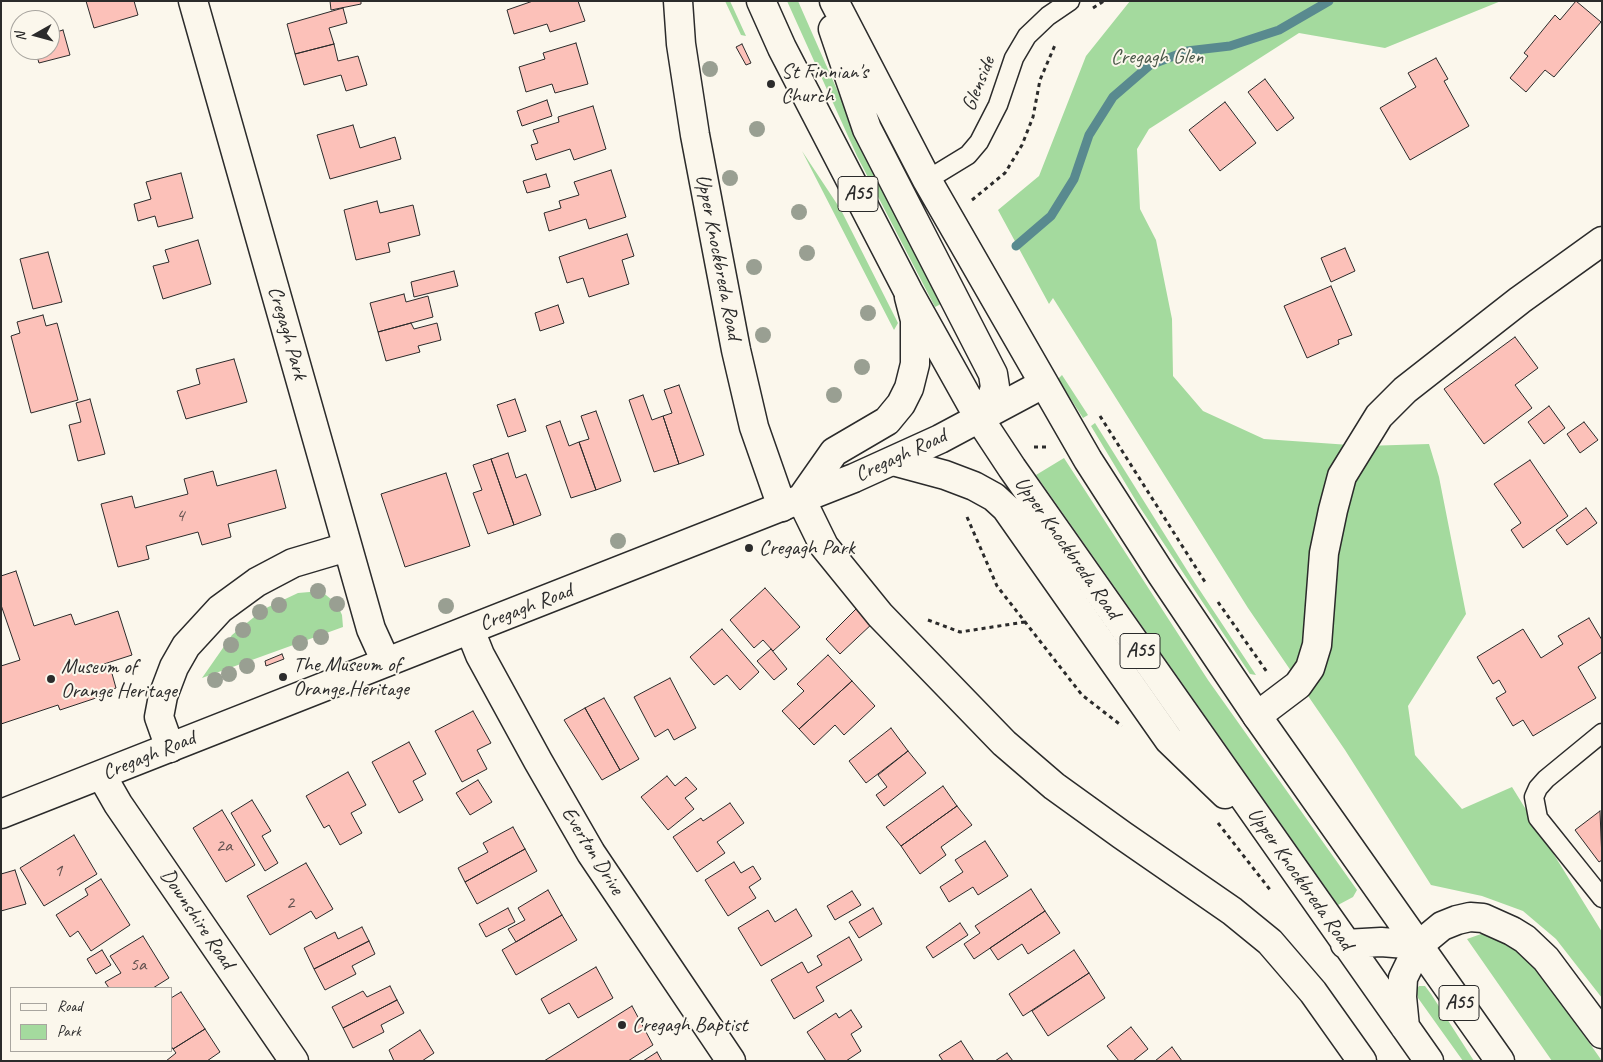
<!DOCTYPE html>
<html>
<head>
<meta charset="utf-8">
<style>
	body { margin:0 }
	#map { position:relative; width:1603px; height:1062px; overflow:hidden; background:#fbf7ec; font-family:Caveat,sans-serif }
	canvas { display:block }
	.frame { position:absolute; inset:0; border:2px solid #2b2b2b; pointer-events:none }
	.legend { position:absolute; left:10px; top:987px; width:162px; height:65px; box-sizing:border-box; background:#fbf7ec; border:1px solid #a8a59f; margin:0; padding:6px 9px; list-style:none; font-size:15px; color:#2b2b2b }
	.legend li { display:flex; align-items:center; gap:10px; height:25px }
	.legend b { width:25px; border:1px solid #a8a59f }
	.north { position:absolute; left:10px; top:10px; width:50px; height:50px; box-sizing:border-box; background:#fbf7ec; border:1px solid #a8a59f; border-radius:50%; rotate:263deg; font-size:14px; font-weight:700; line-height:20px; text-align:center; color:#2b2b2b }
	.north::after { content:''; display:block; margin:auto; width:18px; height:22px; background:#2b2b2b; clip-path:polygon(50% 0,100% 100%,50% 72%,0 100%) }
</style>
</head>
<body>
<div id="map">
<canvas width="1603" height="1062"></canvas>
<div class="frame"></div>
<ul class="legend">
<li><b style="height:6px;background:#fbf7ec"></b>Road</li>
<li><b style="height:14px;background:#a4da9e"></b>Park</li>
</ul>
<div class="north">N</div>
</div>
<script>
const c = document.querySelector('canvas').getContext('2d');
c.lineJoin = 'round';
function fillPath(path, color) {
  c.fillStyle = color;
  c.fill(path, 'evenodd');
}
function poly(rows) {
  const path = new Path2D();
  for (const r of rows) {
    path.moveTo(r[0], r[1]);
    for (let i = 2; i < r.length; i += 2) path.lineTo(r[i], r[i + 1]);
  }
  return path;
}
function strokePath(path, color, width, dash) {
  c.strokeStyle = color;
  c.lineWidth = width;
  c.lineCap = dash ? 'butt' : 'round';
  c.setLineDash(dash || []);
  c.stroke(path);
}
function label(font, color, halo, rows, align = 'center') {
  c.font = font + ' Caveat,sans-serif';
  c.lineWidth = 4;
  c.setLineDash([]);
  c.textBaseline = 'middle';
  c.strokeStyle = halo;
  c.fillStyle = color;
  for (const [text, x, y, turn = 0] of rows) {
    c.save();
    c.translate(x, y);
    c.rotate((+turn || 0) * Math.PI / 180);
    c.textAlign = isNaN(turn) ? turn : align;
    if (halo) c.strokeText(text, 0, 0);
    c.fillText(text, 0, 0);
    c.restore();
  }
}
const green = poly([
	[725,1,730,1,746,36,741,35],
	[787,1,798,1,867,158,943,303,935,307,857,156],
	[1130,1,1501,1,1385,48,1299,33,1149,129,1137,149,1140,209,1156,240,1172,319,1173,376,1203,411,1264,439,1364,446,1429,444,1439,477,1466,614,1408,706,1415,755,1462,809,1512,787,1602,932,1602,998,1556,939,1523,911,1482,896,1431,885,1345,750,1248,608,1053,298,1049,304,998,210,1039,176,1086,56],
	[802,151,841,210,898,323,894,330],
	[1062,375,1088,415,1083,418,1058,379],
	[1095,423,1195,583,1256,675,1250,674,1139,506,1091,426],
	[1064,458,1208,680,1357,890,1353,897,1338,905,1036,475],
	[321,591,337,604,342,615,343,627,202,678,232,635,264,609,298,593],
	[1481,934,1504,941,1534,964,1602,1061,1552,1061,1467,939],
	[1419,986,1425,986,1431,994,1474,1061,1463,1061,1418,998,1416,990]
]);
const stream = poly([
	[1016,246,1051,216,1074,179,1089,135,1113,97,1150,65,1187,51,1230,46,1279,30,1329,1]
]);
const building = poly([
	[86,1,134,1,138,15,94,28,86,1],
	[330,1,361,1,361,4,331,10,330,1],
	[533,1,578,1,585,21,550,32,547,24,514,34,507,10,533,1],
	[1576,1,1601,22,1554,77,1545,70,1526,92,1510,78,1528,56,1524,53,1555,15,1560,20,1576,1],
	[343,8,347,23,329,28,334,44,295,54,287,24,343,8],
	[63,30,70,55,39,63,35,50,50,50,50,34,63,30],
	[576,43,588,84,555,93,552,84,526,92,519,67,545,59,543,53,576,43],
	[334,44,338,61,358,56,367,85,346,91,341,75,304,85,295,54,334,44],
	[742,44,751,63,746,65,736,47,742,44],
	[1436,58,1448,79,1444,81,1469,126,1410,160,1380,108,1416,87,1408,73,1436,58],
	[1265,79,1294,118,1277,131,1248,92,1265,79],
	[547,100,552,116,522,126,517,111,547,100],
	[1225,102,1256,143,1220,171,1189,130,1225,102],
	[593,106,606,149,574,160,570,149,536,160,531,145,538,143,533,130,559,122,558,117,593,106],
	[353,125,360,148,395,137,401,159,330,179,317,135,353,125],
	[611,170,626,217,589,229,586,219,549,231,544,213,561,208,559,201,579,195,574,182,611,170],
	[181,173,193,218,158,227,155,216,138,221,134,204,151,199,146,182,181,173],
	[546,174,550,187,527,193,523,181,546,174],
	[377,201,380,213,413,205,420,235,388,243,390,252,356,260,344,210,377,201],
	[627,234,634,256,622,260,629,284,589,297,583,278,567,283,559,257,627,234],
	[198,240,211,284,163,299,153,266,169,262,165,250,198,240],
	[1345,248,1355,271,1331,282,1321,258,1345,248],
	[48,252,62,302,33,309,20,259,48,252],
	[454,271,458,286,414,297,411,282,454,271],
	[1331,286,1352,335,1338,340,1339,344,1307,358,1284,306,1331,286],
	[404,294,406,302,428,296,433,317,378,332,370,303,404,294],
	[558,305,564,323,540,331,535,313,558,305],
	[43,315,46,326,57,323,78,400,31,413,11,336,20,333,17,322,43,315],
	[411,323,414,329,437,323,441,340,418,346,420,352,386,361,378,332,411,323],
	[1515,337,1538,368,1515,385,1532,408,1484,444,1444,389,1515,337],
	[234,359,247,402,186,419,177,391,200,384,196,369,234,359],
	[679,385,704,455,679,464,663,416,672,413,664,390,679,385],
	[643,395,652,420,663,416,679,464,654,472,629,400,643,395],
	[90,399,105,454,78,461,69,425,81,422,76,403,90,399],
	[515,399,526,431,508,437,497,405,515,399],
	[1549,406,1565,428,1544,444,1528,422,1549,406],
	[596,411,621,481,596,490,579,442,589,439,581,416,596,411],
	[560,421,569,446,579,442,596,490,571,498,546,426,560,421],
	[1584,422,1598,440,1580,453,1567,434,1584,422],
	[508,453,516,478,526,474,541,515,514,525,491,459,508,453],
	[491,459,514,525,488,534,473,493,482,490,473,465,491,459],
	[1530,460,1568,516,1523,548,1511,530,1521,523,1494,484,1530,460],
	[276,470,286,508,228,524,231,537,202,545,198,532,146,546,149,559,118,567,101,504,132,496,135,508,188,494,184,479,213,471,217,486,276,470],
	[446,473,470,546,405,567,381,494,446,473],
	[1586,508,1597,523,1567,545,1556,530,1586,508],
	[16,571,34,626,71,614,75,625,118,611,132,655,104,664,106,671,111,670,116,688,104,692,105,695,60,710,58,705,1,724,1,666,20,660,1,605,1,576,16,571],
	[765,588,800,627,773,651,763,640,754,648,730,620,765,588],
	[858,607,874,622,840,654,826,639,858,607],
	[1589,618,1602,640,1602,652,1578,667,1596,698,1533,736,1523,720,1513,726,1496,698,1506,692,1499,680,1493,684,1477,657,1523,629,1541,658,1563,644,1558,636,1589,618],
	[722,629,759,672,740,690,727,675,714,685,690,657,722,629],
	[771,649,787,669,774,680,757,661,771,649],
	[282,654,284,659,266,666,265,661,282,654],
	[828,655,852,681,799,729,782,711,804,691,797,684,828,655],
	[670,678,696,728,674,740,668,729,655,737,634,697,670,678],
	[852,681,875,706,844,735,835,725,814,745,799,729,852,681],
	[604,698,639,759,620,770,585,708,604,698],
	[585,708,620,770,602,780,564,720,585,708],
	[473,711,491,743,477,750,487,769,462,782,435,731,473,711],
	[891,728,908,751,866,783,849,761,891,728],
	[409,742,426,774,413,781,423,800,399,813,372,762,409,742],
	[908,751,926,773,884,806,876,795,887,787,878,775,908,751],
	[348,772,366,805,351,813,362,833,340,845,329,825,324,828,306,796,348,772],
	[667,776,675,786,686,777,697,789,685,798,694,809,668,830,641,797,667,776],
	[478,780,492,802,470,815,456,793,478,780],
	[943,786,957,806,901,846,886,827,943,786],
	[252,800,271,831,262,836,278,863,265,871,231,813,252,800],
	[730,803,744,823,717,842,725,853,697,872,673,837,701,818,703,821,730,803],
	[957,806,972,825,941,847,946,855,920,874,901,846,957,806],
	[222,810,255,865,226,882,193,828,222,810],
	[1600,811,1602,860,1599,862,1575,830,1600,811],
	[513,827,525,849,465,882,458,868,488,852,483,843,513,827],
	[74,835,97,874,44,906,20,868,74,835],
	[985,841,1008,876,978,895,973,887,949,902,940,887,963,872,955,860,985,841],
	[525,849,537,871,477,904,465,882,525,849],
	[734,862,741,873,753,866,761,879,749,887,756,898,728,916,705,880,734,862],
	[306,863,333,909,316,919,311,911,270,935,247,896,306,863],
	[15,870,26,904,1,911,1,874,15,870],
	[101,879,130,925,91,951,78,931,70,937,56,915,88,895,85,889,101,879],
	[1031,889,1045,911,974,959,964,944,980,933,975,926,1031,889],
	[548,890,562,915,516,942,508,929,525,920,518,908,548,890],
	[852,891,861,905,835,920,827,906,852,891],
	[508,908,515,922,486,937,479,924,508,908],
	[873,908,882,924,859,938,849,922,873,908],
	[796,909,812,936,761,966,738,928,768,910,775,922,796,909],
	[1045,911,1060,933,1028,954,1022,944,998,960,990,948,1045,911],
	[562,915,577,940,516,975,502,950,562,915],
	[960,923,968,935,933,958,926,947,960,923],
	[362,927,369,941,314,969,304,948,335,932,338,939,362,927],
	[143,936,169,978,153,988,109,988,105,982,121,973,110,956,143,936],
	[849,937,862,960,816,987,824,1001,794,1019,771,980,802,962,808,973,822,965,817,956,849,937],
	[369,941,375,954,352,966,356,974,325,990,314,969,369,941],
	[102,950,111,965,96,974,87,959,102,950],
	[1074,950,1089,973,1023,1016,1009,994,1074,950],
	[596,967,613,998,578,1018,569,1003,549,1014,541,999,596,967],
	[1089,973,1105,998,1048,1036,1032,1011,1089,973],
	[390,986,397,1000,343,1028,332,1007,363,991,367,997,390,986],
	[181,992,205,1029,173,1049,171,1046,171,998,181,992],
	[397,1000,404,1013,381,1025,384,1032,353,1048,343,1028,397,1000],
	[632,1006,653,1045,628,1061,544,1061,632,1006],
	[851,1010,862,1027,851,1034,861,1051,846,1061,826,1061,807,1032,836,1013,839,1018,851,1010],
	[1131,1027,1148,1049,1133,1061,1119,1061,1107,1046,1131,1027],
	[205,1029,220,1052,207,1061,166,1061,176,1053,173,1049,205,1029],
	[420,1030,434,1053,422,1061,394,1061,389,1050,420,1030],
	[961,1041,974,1061,943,1061,939,1055,961,1041],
	[1172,1047,1182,1061,1155,1061,1172,1047],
	[657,1052,662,1061,643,1061,657,1052],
	[1007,1053,1013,1061,995,1061,1007,1053]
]);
const path = poly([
	[1093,8,1104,1],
	[972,200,1005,173,1022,145,1033,117,1040,80,1055,45],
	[1100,416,1205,582],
	[1034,447,1048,447],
	[967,517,997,586,1082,695,1122,726],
	[1218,602,1267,672],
	[928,620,960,632,1025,622],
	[1218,823,1271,891]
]);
const service = poly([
	[927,180,968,155,979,142,998,105,1014,58,1027,36,1048,16,1070,1],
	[1602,733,1546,779,1538,788,1534,797,1538,818,1602,898]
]);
const minor = poly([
	[193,1,371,629,386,662],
	[678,1,681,44,695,135,736,350,754,427,782,507],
	[801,499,824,546,880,615,1004,743,1054,786,1122,835,1232,911,1270,942,1313,992,1362,1061],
	[470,630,480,655,538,761,591,853,731,1061],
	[1257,716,1298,685,1310,668,1317,645,1324,553,1333,510,1342,476,1379,416,1405,390,1520,300,1602,241],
	[170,748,159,717,163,696,174,667,186,646,220,609,257,582,293,563,347,547],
	[102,776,118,804,294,1061],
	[1419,945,1442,926,1457,920,1470,917,1483,918,1512,931,1525,939,1546,959,1602,1034]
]);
const tertiary = poly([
	[801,499,834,452,887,421,901,404,909,388,915,364,915,320,909,297],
	[1,814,854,478,940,439,1043,384]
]);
const trunk = poly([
	[761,1,782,48,908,291,979,418,1012,468,1429,1061],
	[834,1,927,180,1088,460,1162,575,1257,716,1500,1061],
	[833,29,867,129,993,374,995,387,990,404,979,418],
	[893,461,945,475,974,486,994,497,1006,508,1169,740,1225,794],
	[1345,944,1381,942,1419,945],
	[1405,1027,1402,997,1403,978,1419,945]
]);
const trees = [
	[710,69],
	[757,129],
	[730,178],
	[799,212],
	[807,253],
	[754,267],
	[868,313],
	[763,335],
	[862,367],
	[834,395],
	[618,541],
	[318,591],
	[337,604],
	[279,605],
	[446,606],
	[260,612],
	[243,630],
	[321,637],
	[300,643],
	[231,645],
	[247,666],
	[229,674],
	[215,680]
];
const markers = [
	[771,84,5,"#2b2b2b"],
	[749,548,5,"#2b2b2b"],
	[283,677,5,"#2b2b2b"],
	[51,679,5,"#2b2b2b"],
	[622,1025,5,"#2b2b2b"]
];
const numberNames = [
	["4",180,516],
	["2a",224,846],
	["1",58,871],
	["2",290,903],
	["5a",138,965]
];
const shields = [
	[858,194,40],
	[1140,651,40],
	[1459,1003,40]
];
const shieldNames = [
	["A55",858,194],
	["A55",1140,651],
	["A55",1459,1003]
];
const parkNames = [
	["Cregagh Glen",1157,57]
];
const poiNames = [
	["St Finnian's",781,72],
	["Church",781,96],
	["Cregagh Park",759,548],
	["The Museum of",293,665],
	["Orange Heritage",293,689],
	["Museum of",61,667],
	["Orange Heritage",61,691],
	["Cregagh Baptist",632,1025]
];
const streetNames = [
	["Glenside",979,84,-68],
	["Upper Knockbreda Road",718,257,79],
	["Cregagh Park",287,333,74],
	["Cregagh Road",901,456,-25],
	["Upper Knockbreda Road",1067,548,55],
	["Cregagh Road",526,608,-21],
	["Cregagh Road",149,756,-22],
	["Everton Drive",592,851,58],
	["Upper Knockbreda Road",1300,879,55],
	["Downshire Road",197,919,56]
];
fillPath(green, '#a4da9e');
strokePath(stream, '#598a8f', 9);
fillPath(building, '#fcc1b9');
strokePath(building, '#2b2b2b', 1);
strokePath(service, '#2b2b2b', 21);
strokePath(minor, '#2b2b2b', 31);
strokePath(tertiary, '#2b2b2b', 31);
strokePath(trunk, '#2b2b2b', 31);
strokePath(path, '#2b2b2b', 3, [4, 4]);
strokePath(service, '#fbf7ec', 18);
strokePath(minor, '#fbf7ec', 28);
strokePath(tertiary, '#fbf7ec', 28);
strokePath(trunk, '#fbf7ec', 28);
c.fillStyle = '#999f92';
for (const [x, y] of trees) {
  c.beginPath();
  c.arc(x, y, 8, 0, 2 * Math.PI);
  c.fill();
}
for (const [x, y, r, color] of markers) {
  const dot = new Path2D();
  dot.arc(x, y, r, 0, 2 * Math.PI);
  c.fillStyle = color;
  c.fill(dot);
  strokePath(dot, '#fbf7ec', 2);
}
label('19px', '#5f504e', null, numberNames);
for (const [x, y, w] of shields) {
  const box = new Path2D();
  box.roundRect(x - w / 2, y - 17.5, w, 35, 4);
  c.fillStyle = '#fbf7ec';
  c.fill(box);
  strokePath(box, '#2b2b2b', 1);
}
label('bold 20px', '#2b2b2b', null, shieldNames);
label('21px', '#495748', '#fbf7ec', parkNames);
label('21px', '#2b2b2b', '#fbf7ec', poiNames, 'left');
label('21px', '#2b2b2b', '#fbf7ec', streetNames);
</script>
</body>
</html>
